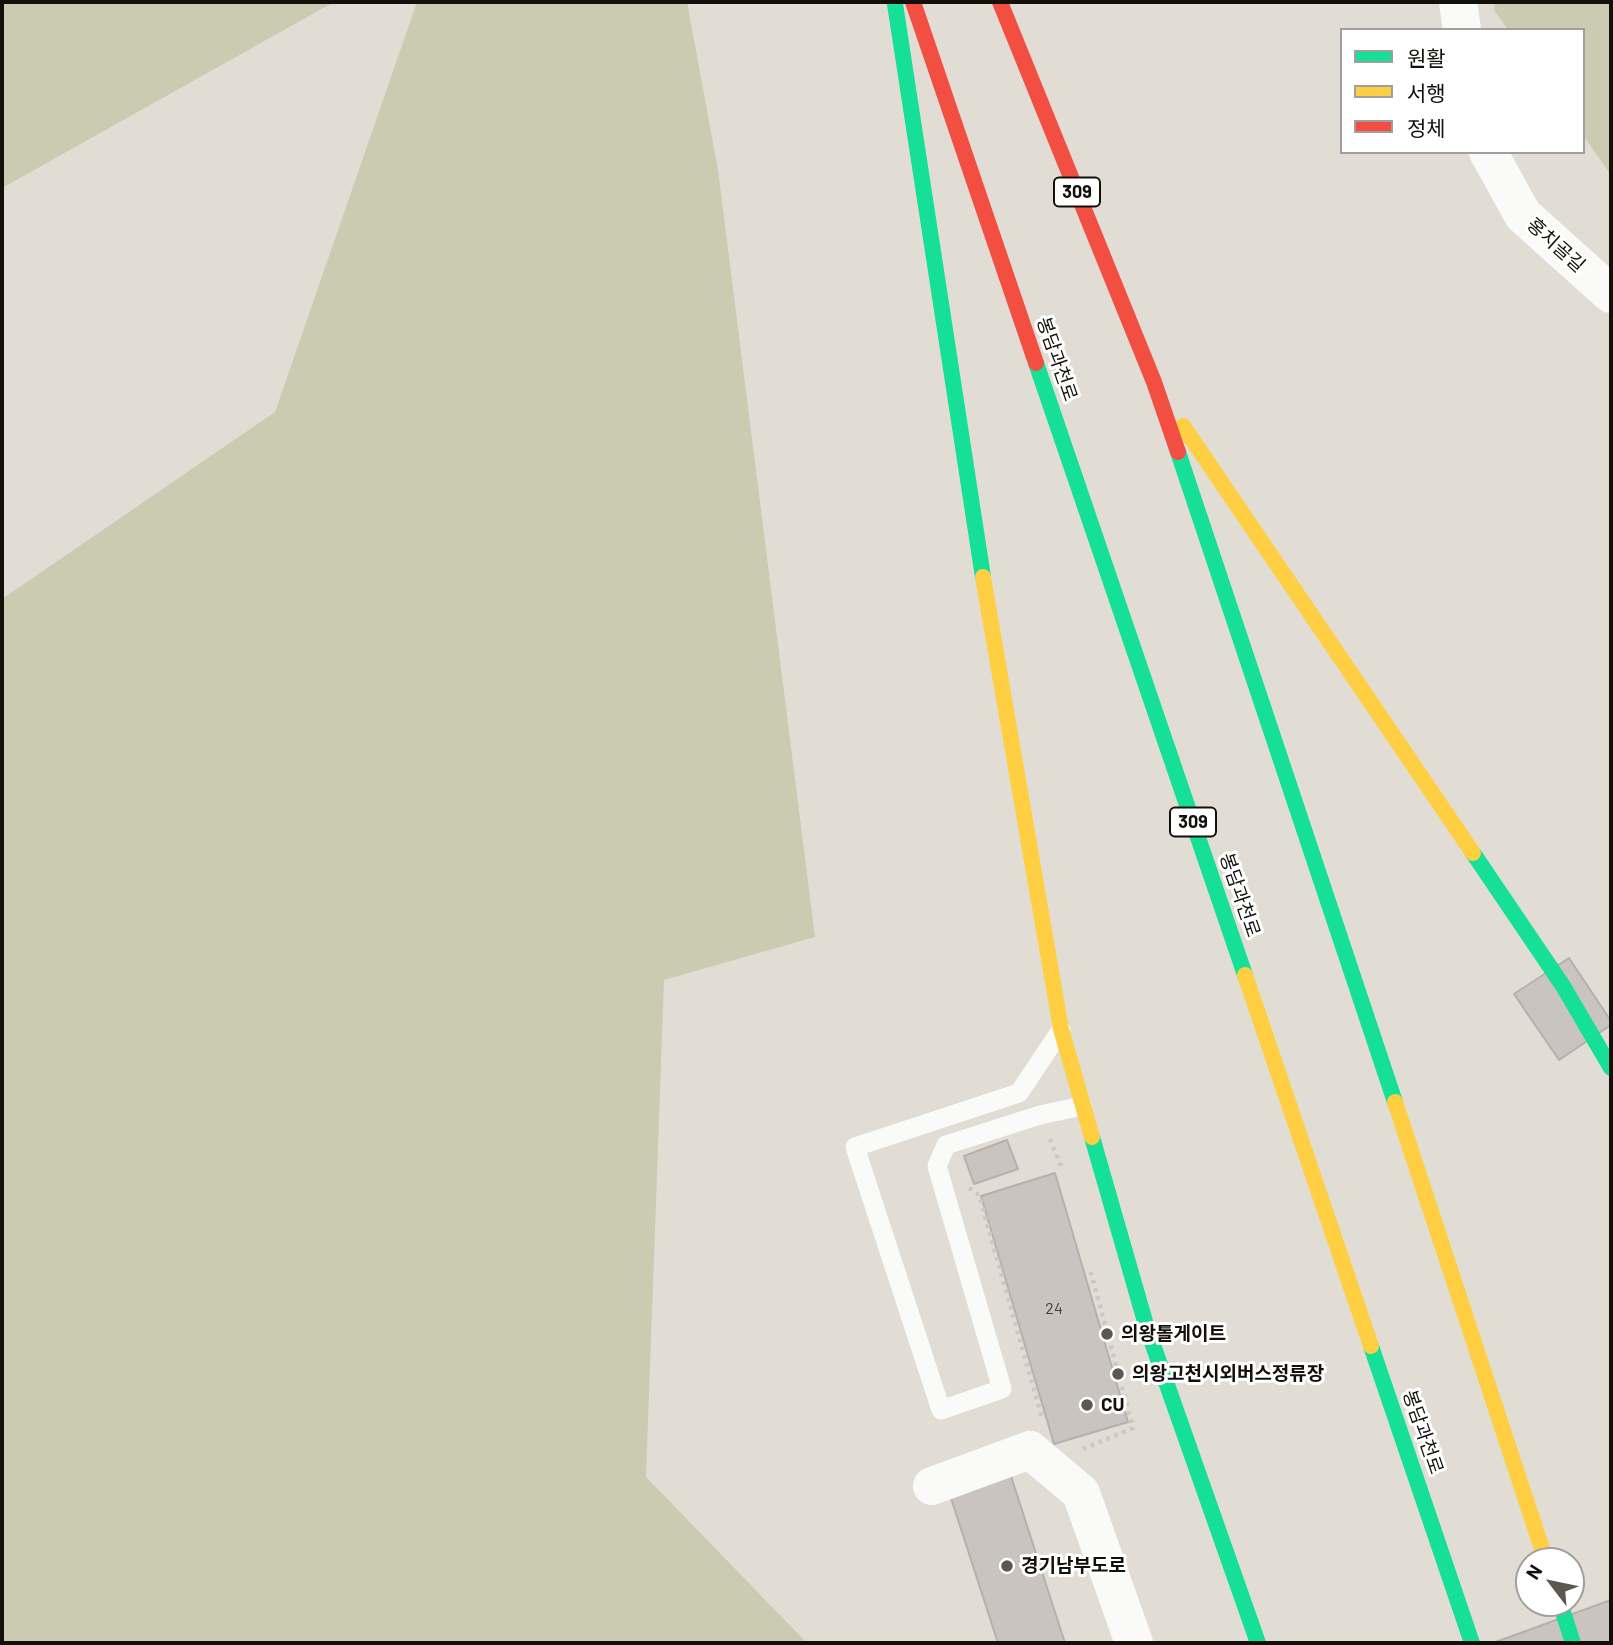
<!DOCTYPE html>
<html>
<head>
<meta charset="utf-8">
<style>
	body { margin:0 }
	#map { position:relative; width:1613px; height:1645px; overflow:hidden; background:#e1ddd4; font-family:Barlow,"Noto Sans KR",sans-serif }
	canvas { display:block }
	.frame { position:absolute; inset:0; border:4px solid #13100b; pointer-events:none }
	.legend { position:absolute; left:1340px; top:28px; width:245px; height:126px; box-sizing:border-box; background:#fff; border:2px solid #a19f9d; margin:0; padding:9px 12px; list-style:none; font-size:21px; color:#13100b }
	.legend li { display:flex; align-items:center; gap:14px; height:35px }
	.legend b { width:35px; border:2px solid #a19f9d }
	.north { position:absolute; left:1515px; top:1547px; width:70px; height:70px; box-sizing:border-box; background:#fff; border:2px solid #a19f9d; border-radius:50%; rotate:302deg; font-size:19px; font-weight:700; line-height:28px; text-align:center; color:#13100b }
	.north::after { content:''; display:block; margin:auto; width:24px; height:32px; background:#5b5851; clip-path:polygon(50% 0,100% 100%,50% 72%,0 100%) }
</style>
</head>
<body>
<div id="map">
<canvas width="1613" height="1645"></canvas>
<div class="frame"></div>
<ul class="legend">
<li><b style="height:9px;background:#16e098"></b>원활</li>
<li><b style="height:9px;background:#ffcf43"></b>서행</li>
<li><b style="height:9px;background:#f24e42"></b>정체</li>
</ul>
<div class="north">N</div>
</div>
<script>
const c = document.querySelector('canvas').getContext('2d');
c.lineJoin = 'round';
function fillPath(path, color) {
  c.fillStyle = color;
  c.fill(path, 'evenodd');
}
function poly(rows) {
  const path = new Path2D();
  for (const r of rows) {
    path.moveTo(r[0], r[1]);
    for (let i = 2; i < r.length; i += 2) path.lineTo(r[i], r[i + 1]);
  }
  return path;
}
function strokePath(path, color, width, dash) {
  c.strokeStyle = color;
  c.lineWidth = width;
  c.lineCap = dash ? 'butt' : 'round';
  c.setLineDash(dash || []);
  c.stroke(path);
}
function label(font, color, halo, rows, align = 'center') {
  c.font = font + ' Barlow,"Noto Sans KR",sans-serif';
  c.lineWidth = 6;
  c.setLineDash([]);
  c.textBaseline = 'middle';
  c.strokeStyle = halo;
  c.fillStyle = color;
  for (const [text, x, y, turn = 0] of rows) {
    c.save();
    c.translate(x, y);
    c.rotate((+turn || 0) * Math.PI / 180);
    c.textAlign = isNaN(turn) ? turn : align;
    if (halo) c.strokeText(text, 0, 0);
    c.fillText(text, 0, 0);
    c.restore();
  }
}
const green = poly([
	[2,2,334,2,2,188],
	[417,2,687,2,718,170,815,937,664,980,646,1477,807,1643,2,1643,2,599,275,412],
	[1495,2,1611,2,1611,175,1583,135,1583,30,1508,30,1494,10]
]);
const building = poly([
	[1569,958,1611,1021,1611,1025,1559,1060,1514,994,1569,958],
	[1007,1140,1018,1169,974,1184,964,1156,1007,1140],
	[1055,1173,1128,1422,1054,1444,981,1196,1055,1173],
	[1009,1470,1065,1643,998,1643,948,1489,1009,1470],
	[1611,1600,1611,1643,1493,1643,1611,1600]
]);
const path = poly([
	[1050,1139,1061,1166],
	[969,1188,979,1195,1042,1418],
	[1083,1449,1133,1428,1090,1269]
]);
const lane = poly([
	[1061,1030,1019,1093,855,1147,941,1410,1002,1389,937,1166,946,1145,1040,1115,1082,1106]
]);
const street = poly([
	[1458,2,1462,30],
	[1488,152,1523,215,1611,294],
	[932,1486,1030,1450,1081,1493,1134,1643]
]);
const fast = poly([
	[895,4,983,577],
	[1036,363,1245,975],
	[1178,452,1395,1102],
	[1473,853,1563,986,1611,1068],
	[1092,1137,1146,1325,1258,1643],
	[1371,1346,1472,1643],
	[1560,1603,1573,1643]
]);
const slow = poly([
	[1183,426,1473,853],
	[983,577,1061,1029,1092,1137],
	[1245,975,1371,1346],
	[1395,1102,1546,1561]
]);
const jam = poly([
	[913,2,1036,363],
	[1000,2,1154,382,1178,452]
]);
const markers = [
	[1107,1334,7,"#5b5851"],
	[1118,1374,7,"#5b5851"],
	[1087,1405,7,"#5b5851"],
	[1007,1566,7,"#5b5851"]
];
const numberNames = [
	["24",1054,1309]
];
const shields = [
	[1077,192,46],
	[1193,822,46]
];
const shieldNames = [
	["309",1077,192],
	["309",1193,822]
];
const streetNames = [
	["홍치골길",1556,245,42],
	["봉담과천로",1057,359,71],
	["봉담과천로",1240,895,71],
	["봉담과천로",1423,1432,71]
];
const poiNames = [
	["의왕톨게이트",1121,1334],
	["의왕고천시외버스정류장",1132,1374],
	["CU",1101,1405],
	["경기남부도로",1021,1566]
];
fillPath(green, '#cacbb0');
fillPath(building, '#c9c4bf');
strokePath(building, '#b6b0ac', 2);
strokePath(path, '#c9c8c6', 4.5, [3.5, 5]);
strokePath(lane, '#fafaf9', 19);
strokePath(street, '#fafaf9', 38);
strokePath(fast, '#16e098', 16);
strokePath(slow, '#ffcf43', 16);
strokePath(jam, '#f24e42', 16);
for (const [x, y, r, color] of markers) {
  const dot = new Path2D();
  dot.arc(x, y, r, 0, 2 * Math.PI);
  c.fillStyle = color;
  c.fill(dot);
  strokePath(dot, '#fff', 2.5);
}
label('16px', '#44403b', null, numberNames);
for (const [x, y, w] of shields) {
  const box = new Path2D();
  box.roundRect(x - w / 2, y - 14.5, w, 29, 5);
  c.fillStyle = '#fff';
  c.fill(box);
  strokePath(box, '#13100b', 2);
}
label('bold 18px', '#13100b', null, shieldNames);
label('19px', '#13100b', '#fff', streetNames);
label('bold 19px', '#13100b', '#fff', poiNames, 'left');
</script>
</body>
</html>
